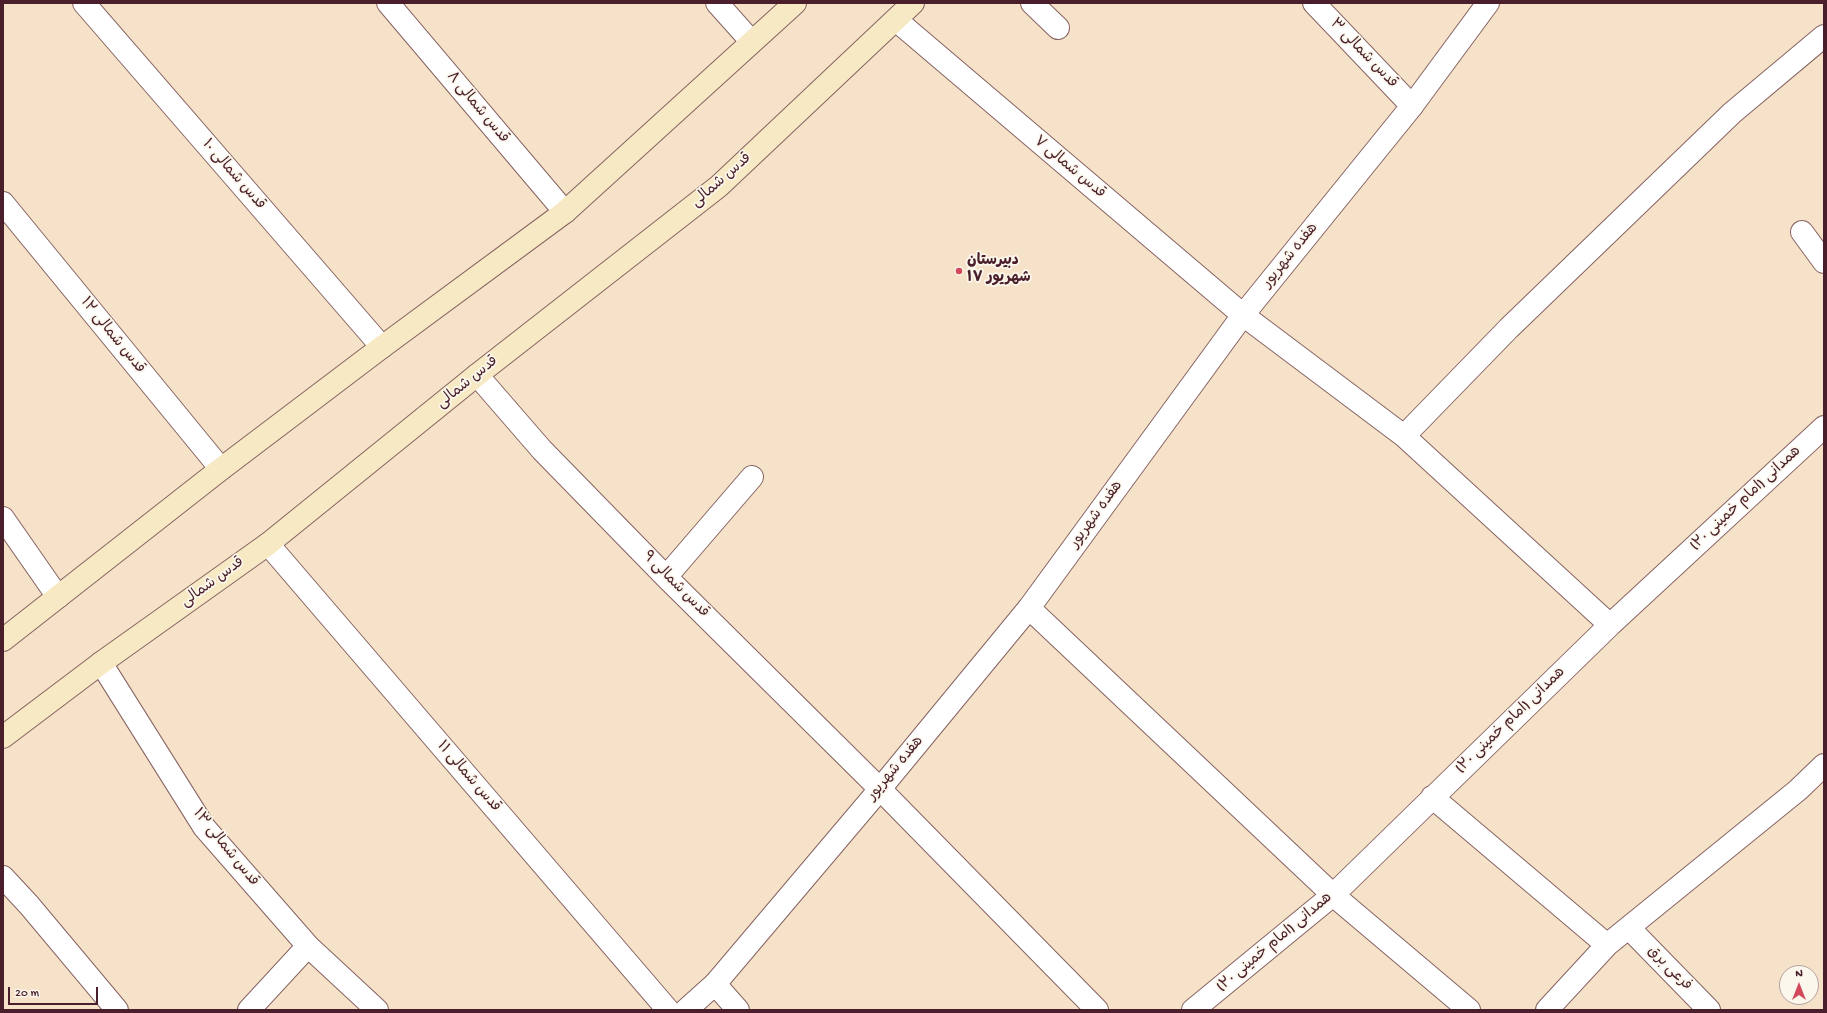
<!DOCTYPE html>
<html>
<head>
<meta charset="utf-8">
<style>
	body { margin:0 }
	#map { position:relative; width:1827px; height:1013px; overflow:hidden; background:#f6e2c9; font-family:"Gochi Hand",sans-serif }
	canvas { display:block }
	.frame { position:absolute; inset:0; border:4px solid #4a1f2b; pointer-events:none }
	.north { position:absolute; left:1779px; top:965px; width:40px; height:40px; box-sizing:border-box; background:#fbf7ec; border:1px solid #b4a19f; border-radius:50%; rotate:0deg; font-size:11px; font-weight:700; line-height:16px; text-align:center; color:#4a1f2b }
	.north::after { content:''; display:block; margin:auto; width:14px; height:18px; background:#d1495b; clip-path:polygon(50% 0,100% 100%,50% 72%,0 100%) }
	.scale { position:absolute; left:8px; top:987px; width:90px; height:18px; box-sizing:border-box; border:2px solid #4a1f2b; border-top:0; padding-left:5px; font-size:12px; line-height:14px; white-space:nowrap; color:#4a1f2b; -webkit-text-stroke:3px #fbf7ec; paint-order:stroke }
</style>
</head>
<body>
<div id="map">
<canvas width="1827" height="1013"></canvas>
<div class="frame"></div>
<div class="north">N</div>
<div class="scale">20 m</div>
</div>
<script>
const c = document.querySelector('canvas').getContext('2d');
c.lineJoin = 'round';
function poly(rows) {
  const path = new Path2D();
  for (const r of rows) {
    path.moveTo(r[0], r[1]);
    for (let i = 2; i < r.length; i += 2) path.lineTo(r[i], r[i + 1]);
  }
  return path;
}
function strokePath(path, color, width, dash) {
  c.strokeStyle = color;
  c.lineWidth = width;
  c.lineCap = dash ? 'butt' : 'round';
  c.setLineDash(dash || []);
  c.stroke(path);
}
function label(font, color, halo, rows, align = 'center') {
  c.font = font + ' "Gochi Hand","Playpen Sans Arabic",sans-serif';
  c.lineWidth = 3.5;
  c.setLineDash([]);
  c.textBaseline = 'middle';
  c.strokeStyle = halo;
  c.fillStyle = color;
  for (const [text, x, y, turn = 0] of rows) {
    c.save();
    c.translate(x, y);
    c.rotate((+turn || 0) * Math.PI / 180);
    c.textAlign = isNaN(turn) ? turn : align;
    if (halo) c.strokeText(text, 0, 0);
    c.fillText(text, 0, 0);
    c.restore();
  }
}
const minor = poly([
	[84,3,382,347],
	[388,3,565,212],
	[717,3,751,41],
	[1032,3,1058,28],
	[1314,3,1412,106],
	[896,20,1243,315,1404,436,1610,625],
	[3,203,221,469],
	[1802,232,1824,262],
	[477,375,542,450,666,577,880,789,1097,1010],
	[1404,436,1509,328,1732,113,1824,36],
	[3,518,58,597],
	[268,544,668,1010],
	[666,577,752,477],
	[1029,608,1333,895,1469,1010],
	[101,663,204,827,308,946,377,1010],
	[1432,797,1607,945],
	[3,877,29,905,117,1010],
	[1629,928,1709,1010],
	[715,984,738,1010],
	[249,1010,308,946],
	[1193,1010,1333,895,1610,625,1824,427],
	[1547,1010,1607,945,1798,790,1824,765]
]);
const tertiary = poly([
	[686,1010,715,984,880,789,1029,608,1243,315,1412,106,1488,3]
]);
const secondary = poly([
	[3,640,221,469,382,347,565,212,795,3],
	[3,737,101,663,268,544,477,375,719,186,913,3]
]);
const markers = [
	[959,271,4,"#d1495b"]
];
const streetNames = [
	["۳ قدس شمالی",1363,54,46],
	["قدس شمالی ۸",477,108,50],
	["۷ قدس شمالی",1069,168,40],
	["قدس شمالی ۱۰",233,175,49],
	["قدس شمالی",722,181,-41],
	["هفده شهریور",1291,256,-51],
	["قدس شمالی ۱۲",112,336,51],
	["قدس شمالی",468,383,-39],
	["همدانی (امام خمینی ۲۰)",1746,499,-43],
	["هفده شهریور",1097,515,-54],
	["قدس شمالی",213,583,-36],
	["قدس شمالی ۹",675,585,45],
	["همدانی (امام خمینی ۲۰)",1511,721,-44],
	["هفده شهریور",896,769,-50],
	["قدس شمالی ۱۱",468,777,49],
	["قدس شمالی ۱۳",225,848,51],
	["همدانی (امام خمینی ۲۰)",1275,943,-40],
	["فرعی برق",1669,969,45]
];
const poiNames = [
	["دبیرستان",967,262],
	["۱۷ شهریور",967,279]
];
strokePath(minor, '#866362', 24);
strokePath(tertiary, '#866362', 24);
strokePath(secondary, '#866362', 24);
strokePath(minor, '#fff', 22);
strokePath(tertiary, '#fff', 22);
strokePath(secondary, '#f7e9c3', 22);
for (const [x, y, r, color] of markers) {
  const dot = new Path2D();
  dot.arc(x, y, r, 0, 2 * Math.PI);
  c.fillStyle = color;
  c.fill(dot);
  strokePath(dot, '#fbf7ec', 1.5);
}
label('15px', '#4a1f2b', '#fbf7ec', streetNames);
label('bold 15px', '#4a1f2b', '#fbf7ec', poiNames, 'left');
</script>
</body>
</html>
